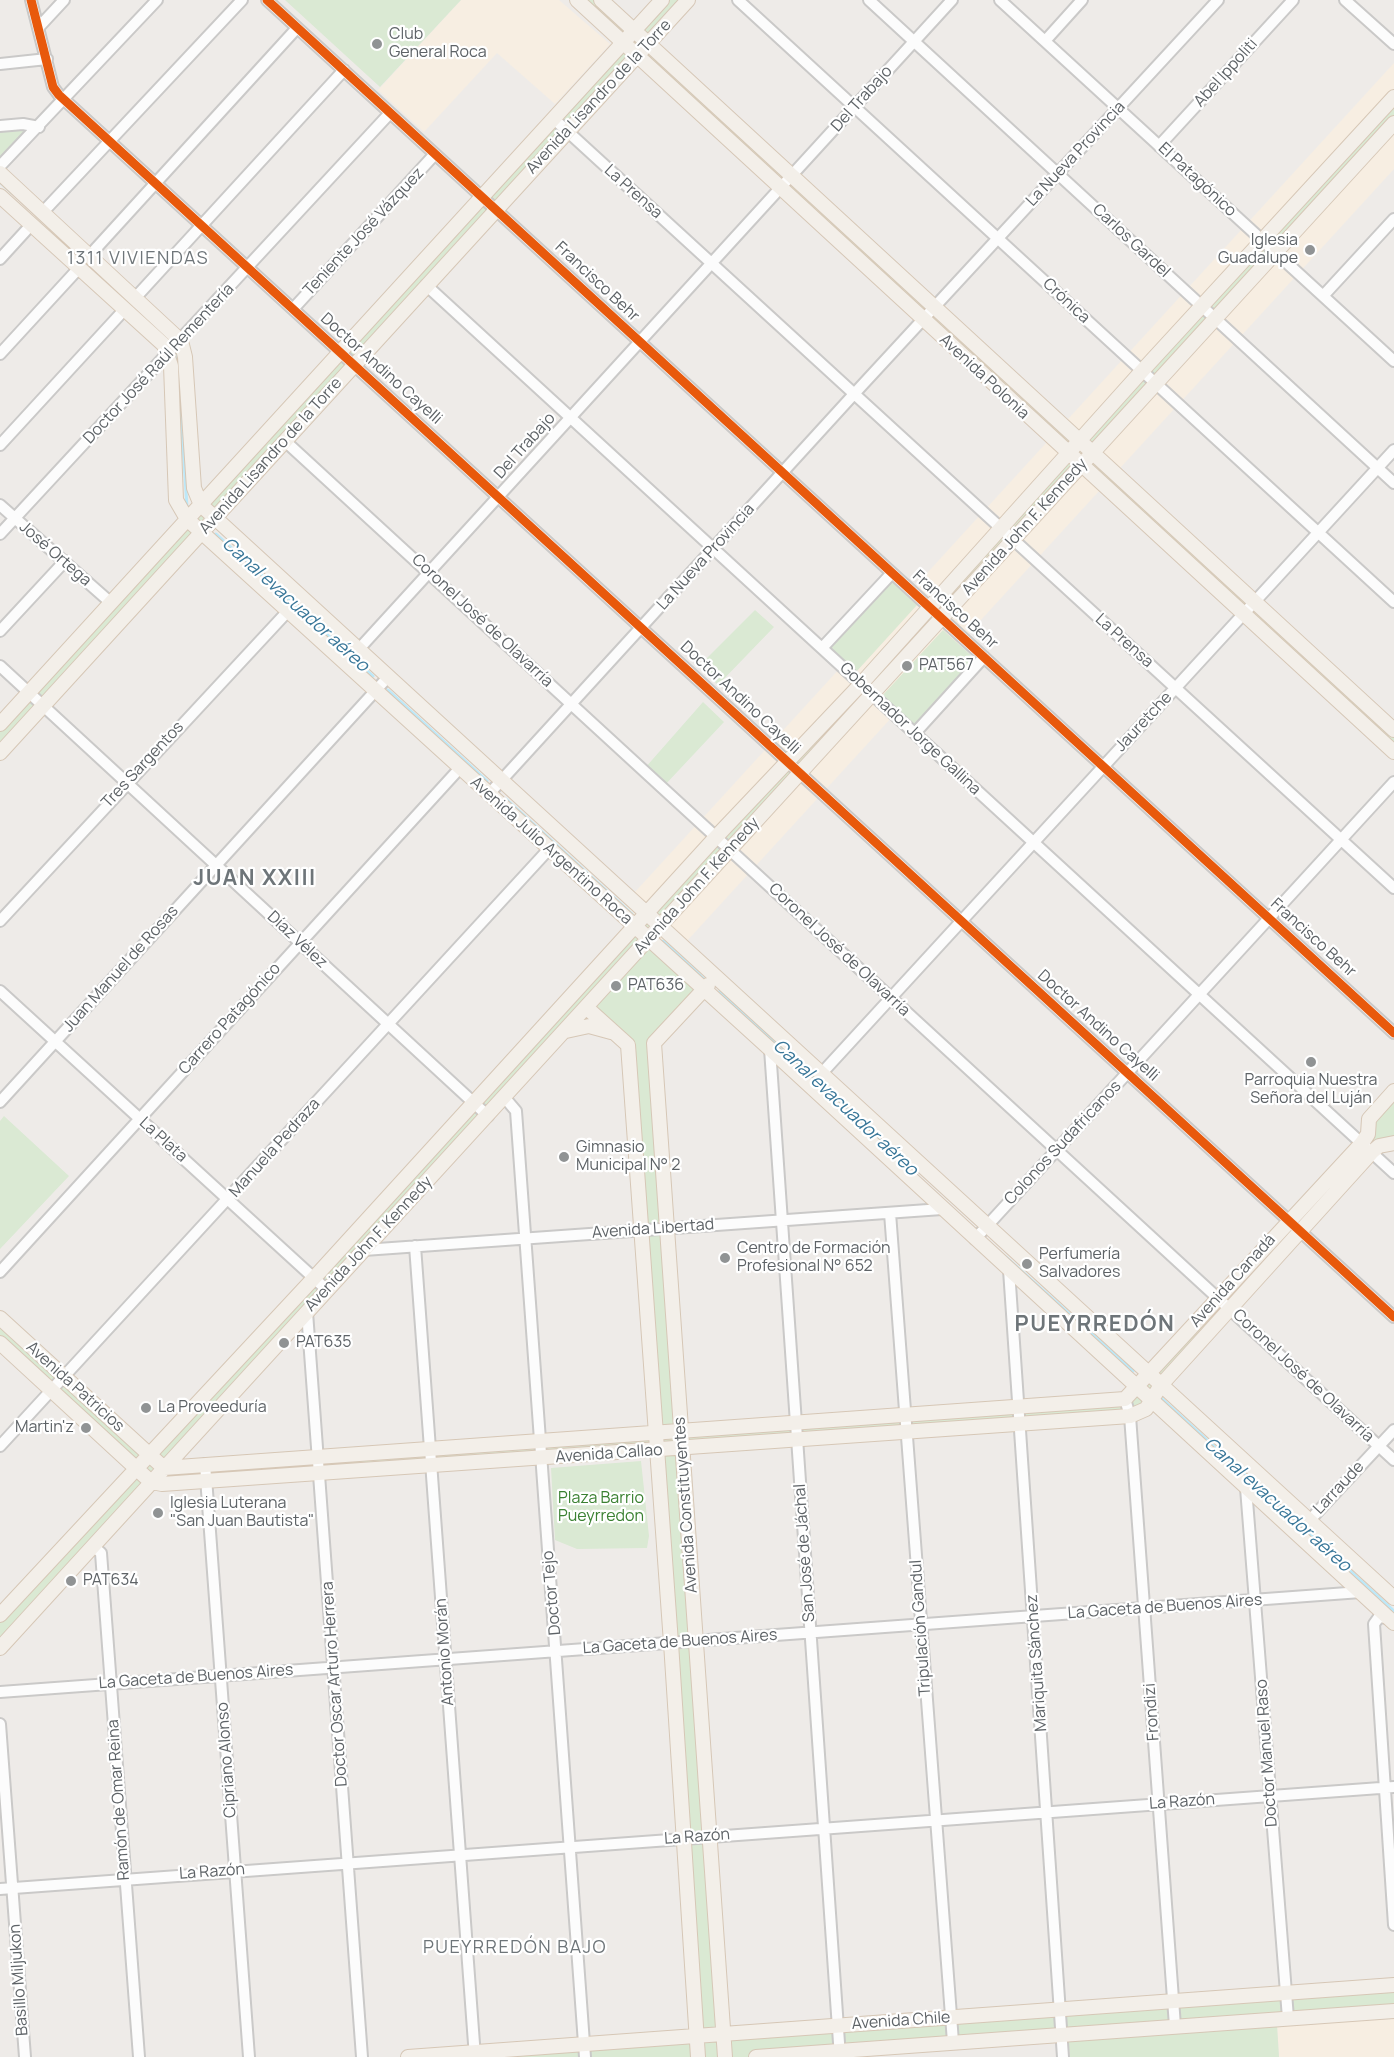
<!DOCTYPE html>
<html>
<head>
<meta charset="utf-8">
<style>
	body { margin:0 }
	canvas { display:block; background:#eeebe8 }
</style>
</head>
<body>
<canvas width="1394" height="2057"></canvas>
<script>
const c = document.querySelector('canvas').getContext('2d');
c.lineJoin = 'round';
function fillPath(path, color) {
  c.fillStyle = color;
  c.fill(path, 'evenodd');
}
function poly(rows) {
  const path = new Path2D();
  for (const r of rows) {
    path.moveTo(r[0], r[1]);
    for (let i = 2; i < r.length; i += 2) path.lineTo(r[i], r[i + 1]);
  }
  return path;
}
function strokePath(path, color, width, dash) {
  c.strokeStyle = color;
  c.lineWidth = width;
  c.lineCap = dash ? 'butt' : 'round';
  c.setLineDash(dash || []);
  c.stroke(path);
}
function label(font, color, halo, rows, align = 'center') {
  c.font = font + ' Manrope,sans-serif';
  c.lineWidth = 4.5;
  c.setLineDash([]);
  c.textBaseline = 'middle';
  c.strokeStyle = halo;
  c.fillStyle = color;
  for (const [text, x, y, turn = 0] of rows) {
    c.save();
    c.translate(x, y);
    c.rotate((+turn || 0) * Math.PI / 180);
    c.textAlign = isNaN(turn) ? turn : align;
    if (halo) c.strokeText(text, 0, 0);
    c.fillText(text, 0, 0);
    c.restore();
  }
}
const commercial = poly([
	[461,0,559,0,610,44,555,104,497,53,424,132,378,90],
	[1394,63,1394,169,675,954,624,904],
	[1394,2019,1394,2057,1279,2057,1277,2025]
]);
const green = poly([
	[285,0,461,0,380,87],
	[577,0,601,0,634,31,662,0,688,0,648,43,1079,440,1394,97,1394,123,1092,452,1394,730,1394,752,1080,466,648,939,703,990,654,1043,680,1431,1125,1399,1361,1143,1394,1091,1394,1143,1379,1146,1146,1409,681,1449,724,2034,1394,1985,1394,2011,757,2057,408,2057,697,2035,657,1451,157,1484,0,1648,0,1615,137,1470,0,1343,0,1318,150,1455,1067,454,637,56,0,753,0,724,623,44],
	[587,1009,628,1045,655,1433,165,1467],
	[0,126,39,127,0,166],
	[892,582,917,605,856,672,830,649],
	[755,610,774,627,718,685,699,666],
	[943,630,975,659,914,725,882,696],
	[703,702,724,722,664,786,645,768],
	[4,1116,69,1176,0,1249,0,1121],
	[641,1461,649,1536,647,1548,577,1549,555,1540,551,1468],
	[1277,2025,1279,2057,1070,2057,1068,2040]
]);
const stream = poly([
	[0,182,12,193],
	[177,354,187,507],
	[216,534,373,676],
	[388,690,487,781],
	[506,799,632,914],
	[663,941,704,979],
	[720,991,903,1162],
	[1006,1257,1133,1371],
	[1161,1398,1394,1611]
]);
const minor = poly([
	[31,0,53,87,59,95,1394,1317],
	[267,0,1394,1033],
	[738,0,1394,602],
	[869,0,1394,483],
	[1000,0,1394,361],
	[1345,0,1394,44],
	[38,28,64,0],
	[1045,41,1082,0],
	[0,64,47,59],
	[554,119,1394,888],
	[0,126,23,124,39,127],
	[1159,146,1293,0],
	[0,166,157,0],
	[43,212,242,0],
	[90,255,297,28],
	[0,259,31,225],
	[426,285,1394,1173],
	[1323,296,1394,219],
	[136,297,344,70],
	[293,309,435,154],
	[0,354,79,268],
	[285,441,1394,1460],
	[0,445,125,309],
	[0,505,110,602],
	[0,534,390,113],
	[0,631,65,561],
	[822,648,892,573],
	[359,649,952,0],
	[0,666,488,1116],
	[915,733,984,657],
	[489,794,854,394,1218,0],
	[0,921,288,611],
	[0,991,327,1290],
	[770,1049,840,2057],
	[821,1074,1394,450],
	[505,1098,516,1111,585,2057],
	[0,1102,388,677],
	[890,1213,953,2042],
	[975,1239,1394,782],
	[415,1246,475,2057],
	[364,1250,942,1209],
	[1009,1270,1063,2057],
	[0,1272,460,768],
	[307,1312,362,2057],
	[1125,1399,1130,1416,1175,2026],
	[0,1446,549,849],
	[205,1464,249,2057],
	[1246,1488,1288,2018],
	[1309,1521,1394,1430],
	[93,1546,101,1553,139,2057],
	[1389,1618,1379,1617,1374,1624,1394,1925],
	[0,1692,1361,1592],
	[0,1724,25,2057],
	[0,1889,1394,1787]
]);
const major = poly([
	[577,0,1394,752],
	[601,0,1394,730],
	[0,173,181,341,185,357,194,488,201,505,1394,1598],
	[0,196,164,345,171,366,176,500,187,519,770,1049,1394,1623],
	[0,724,662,0],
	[0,753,688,0],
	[708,985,654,1043,725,2057],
	[587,1008,628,1045,671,1643,698,2057],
	[566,1031,589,1026,611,1032],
	[0,1318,164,1468,1125,1399,1362,1143,1368,1134,1369,1119,1394,1091],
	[0,1343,151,1482,162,1484,1130,1416,1146,1409,1161,1385,1372,1152,1379,1146,1394,1143],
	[0,1615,314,1278,716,837,861,684,1142,371,1394,97],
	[0,1648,1394,123],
	[408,2057,1394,1985],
	[756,2057,1394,2011]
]);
const cycleway = poly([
	[31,0,53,87,59,95,1394,1317],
	[267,0,1394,1033]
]);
const markers = [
	[377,44,6,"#909394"],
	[1310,250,6,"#909394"],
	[907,666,6,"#909394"],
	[616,986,6,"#909394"],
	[1311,1062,6,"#909394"],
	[564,1157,6,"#909394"],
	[725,1258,6,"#909394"],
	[1027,1264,6,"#909394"],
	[284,1343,6,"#909394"],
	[146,1408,6,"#909394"],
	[86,1428,6,"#909394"],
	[158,1513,6,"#909394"],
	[71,1581,6,"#909394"]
];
const poiNames = [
	["Club",389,35],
	["General Roca",389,53],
	["Iglesia",1298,241,"right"],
	["Guadalupe",1298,259,"right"],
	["PAT567",919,666],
	["PAT636",628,986],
	["Parroquia Nuestra",1311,1081,"center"],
	["Señora del Luján",1311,1099,"center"],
	["Gimnasio",576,1148],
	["Municipal N° 2",576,1166],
	["Centro de Formación",737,1249],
	["Profesional N° 652",737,1267],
	["Perfumería",1039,1255],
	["Salvadores",1039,1273],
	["PAT635",296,1343],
	["La Proveeduría",158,1408],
	["Martin'z",74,1428,"right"],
	["Iglesia Luterana",170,1504],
	["\"San Juan Bautista\"",170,1522],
	["PAT634",83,1581]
];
const streetNames = [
	["Abel Ippoliti",1226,73,-48],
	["Avenida Lisandro de la Torre",599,97,-47],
	["Del Trabajo",862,99,-48],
	["La Nueva Provincia",1076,154,-47],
	["El Patagónico",1197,180,43],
	["La Prensa",633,192,42],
	["Teniente José Vázquez",364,232,-47],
	["Carlos Gardel",1131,241,43],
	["Francisco Behr",597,282,43],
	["Crónica",1066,301,43],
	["Doctor José Raúl Rementería",159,364,-47],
	["Doctor Andino Cayelli",381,369,42],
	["Avenida Polonia",984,377,43],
	["Del Trabajo",525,446,-48],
	["Avenida Lisandro de la Torre",271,456,-48],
	["Avenida John F. Kennedy",1025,527,-48],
	["José Ortega",55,554,41],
	["La Nueva Provincia",706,557,-48],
	["Francisco Behr",955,610,42],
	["Coronel José de Olavarría",482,621,43],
	["La Prensa",1124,641,42],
	["Doctor Andino Cayelli",740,698,43],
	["Jauretche",1144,722,-47],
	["Gobernador Jorge Gallina",910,729,43],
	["Tres Sargentos",143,765,-47],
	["Avenida Julio Argentino Roca",551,851,42],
	["Avenida John F. Kennedy",697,886,-48],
	["Francisco Behr",1313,938,42],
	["Díaz Vélez",297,940,43],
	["Coronel José de Olavarría",839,950,43],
	["Juan Manuel de Rosas",121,969,-48],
	["Carrero Patagónico",230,1019,-48],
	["Doctor Andino Cayelli",1098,1026,42],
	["La Plata",163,1140,42],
	["Colonos Sudafricanos",1063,1143,-47],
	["Manuela Pedraza",275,1148,-48],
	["Avenida Libertad",653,1229,-4],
	["Avenida John F. Kennedy",369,1244,-47],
	["Avenida Canadá",1233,1281,-48],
	["Coronel José de Olavarría",1303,1376,43],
	["Avenida Patricios",75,1387,42],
	["Avenida Callao",609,1454,-4],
	["Larraude",1339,1488,-47],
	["Avenida Constituyentes",686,1505,-94],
	["San José de Jáchal",805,1553,-94],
	["Doctor Tejo",552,1593,-95],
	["La Gaceta de Buenos Aires",1165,1607,-4],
	["Tripulación Gandul",921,1628,-94],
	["La Gaceta de Buenos Aires",680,1642,-4],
	["Antonio Morán",445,1652,-94],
	["Mariquita Sánchez",1037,1663,-94],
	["La Gaceta de Buenos Aires",196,1677,-4],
	["Doctor Oscar Arturo Herrera",335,1684,-94],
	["Frondizi",1152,1712,-94],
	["Doctor Manuel Raso",1267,1753,-94],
	["Cipriano Alonso",227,1760,-94],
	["Ramón de Omar Reina",119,1800,-94],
	["La Razón",1182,1802,-4],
	["La Razón",697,1837,-4],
	["La Razón",212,1872,-4],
	["Basillo Miljukon",19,1980,-94],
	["Avenida Chile",901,2021,-4]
];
const parkNames = [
	["Plaza Barrio",601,1499],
	["Pueyrredon",601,1517]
];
const neighbourhoodNames = [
	["1311 VIVIENDAS",138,259],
	["PUEYRREDÓN BAJO",515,1948]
];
const waterNames = [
	["Canal evacuador aéreo",295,605,42],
	["Canal evacuador aéreo",845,1108,43],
	["Canal evacuador aéreo",1277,1505,42]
];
const districtNames = [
	["JUAN XXIII",255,879],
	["PUEYRREDÓN",1095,1325]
];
fillPath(commercial, '#f7eee2');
fillPath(green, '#dae9d3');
strokePath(stream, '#bce8f8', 3);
strokePath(minor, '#cac9c8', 14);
strokePath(major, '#d6c7b6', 16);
strokePath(minor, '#fcfcfc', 10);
strokePath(major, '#f3efe9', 14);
strokePath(cycleway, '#e8590c', 9);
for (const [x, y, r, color] of markers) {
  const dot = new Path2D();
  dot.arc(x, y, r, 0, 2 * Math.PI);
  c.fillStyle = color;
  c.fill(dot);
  strokePath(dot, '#fff', 2);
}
label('16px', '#5e6367', '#fff', poiNames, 'left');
label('16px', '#5e6367', '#fff', streetNames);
label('16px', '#3b8132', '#fff', parkNames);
c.letterSpacing = '1.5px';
label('18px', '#6e7579', '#fff', neighbourhoodNames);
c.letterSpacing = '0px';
label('italic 18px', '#397799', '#fff', waterNames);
c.letterSpacing = '1.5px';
label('bold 22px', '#6e7579', '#fff', districtNames);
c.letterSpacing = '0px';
</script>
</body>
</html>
